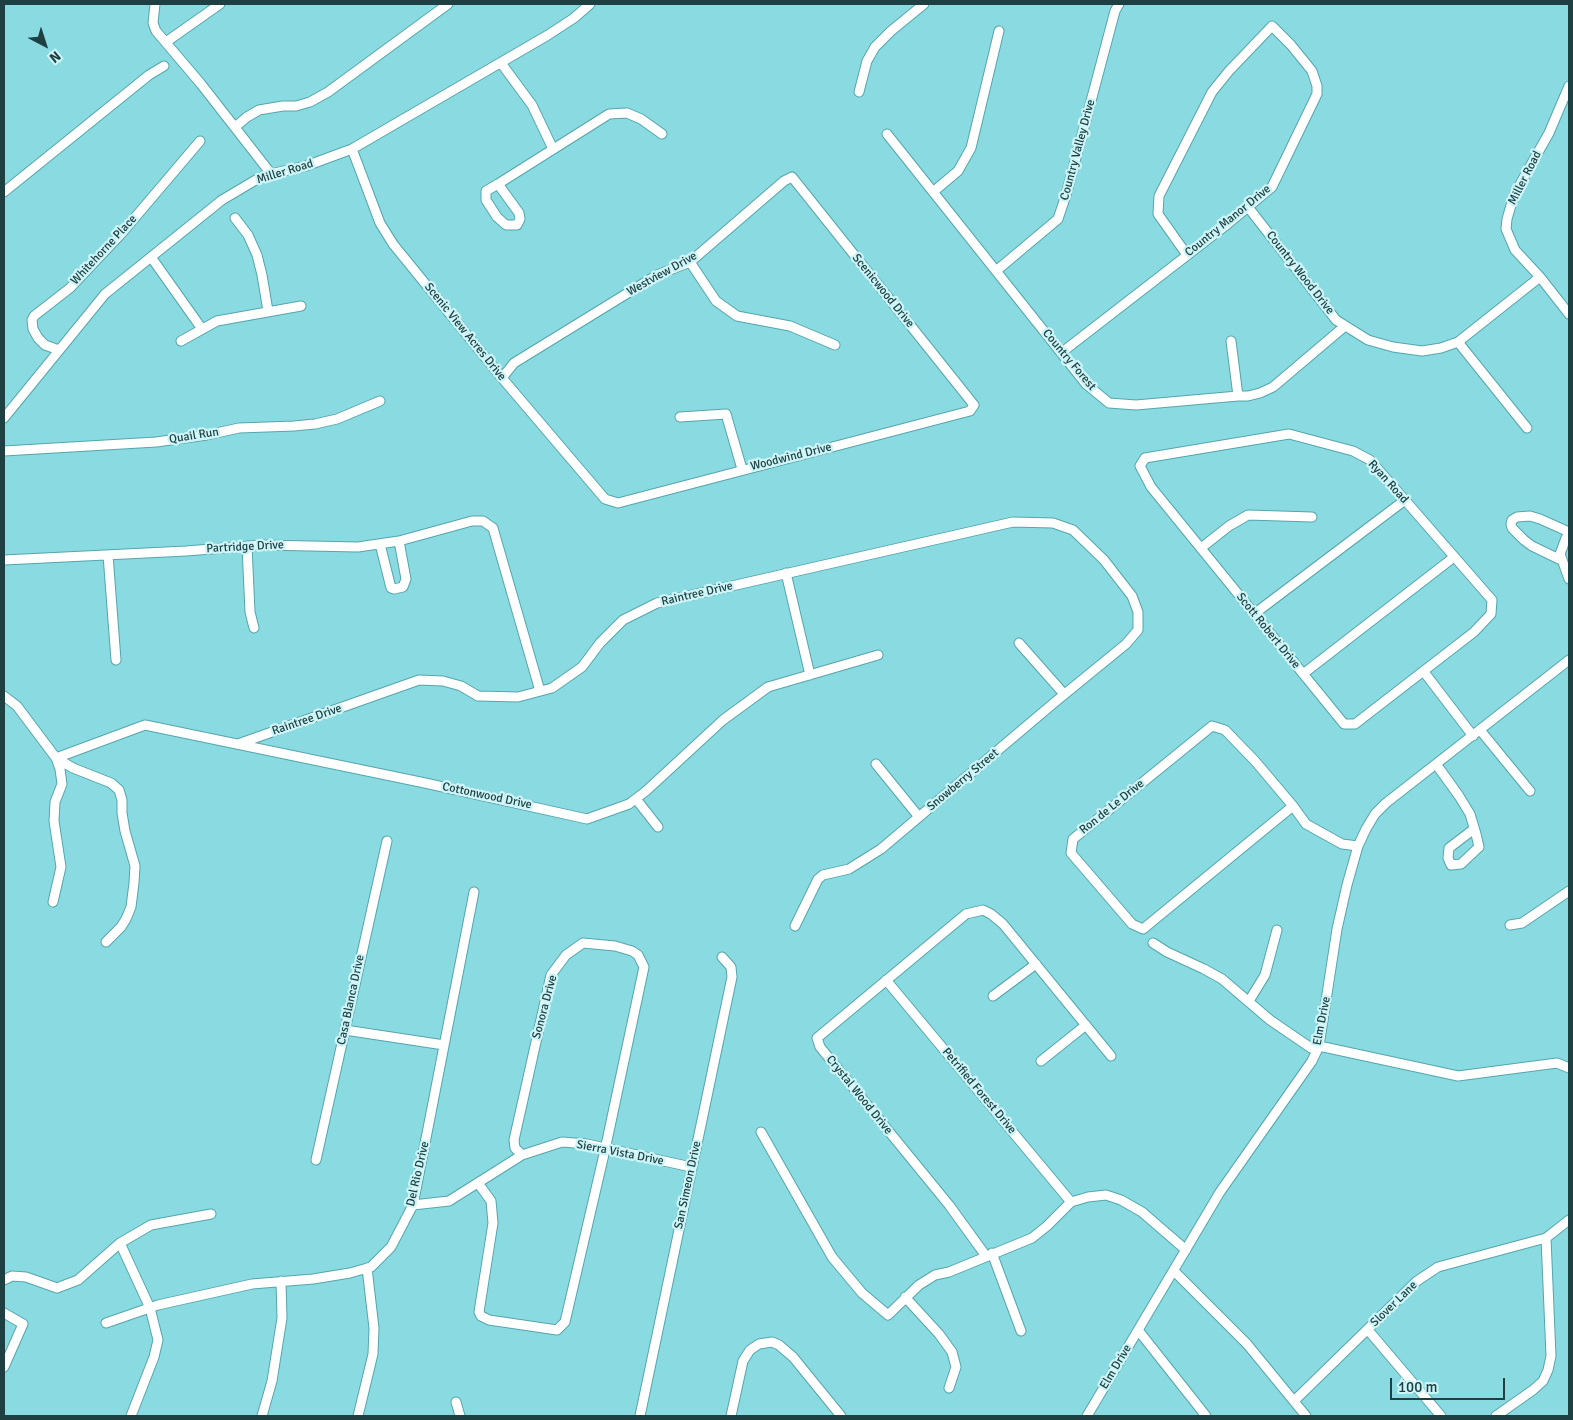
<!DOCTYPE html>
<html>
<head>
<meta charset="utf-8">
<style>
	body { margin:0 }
	#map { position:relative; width:1573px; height:1420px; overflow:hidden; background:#89dbe1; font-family:Signika,sans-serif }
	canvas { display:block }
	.frame { position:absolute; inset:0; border:5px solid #1e4043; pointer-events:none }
	.north { position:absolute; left:20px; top:20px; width:50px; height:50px; -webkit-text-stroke:4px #cdf4f7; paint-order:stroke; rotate:140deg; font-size:14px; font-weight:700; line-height:20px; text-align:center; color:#1e4043 }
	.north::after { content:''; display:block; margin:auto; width:18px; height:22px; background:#1e4043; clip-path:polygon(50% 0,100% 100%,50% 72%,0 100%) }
	.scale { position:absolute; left:1390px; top:1378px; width:115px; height:22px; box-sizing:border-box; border:2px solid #1e4043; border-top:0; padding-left:6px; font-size:15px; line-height:18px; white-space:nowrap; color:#1e4043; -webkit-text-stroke:4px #cdf4f7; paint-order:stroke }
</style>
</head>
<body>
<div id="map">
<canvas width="1573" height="1420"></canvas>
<div class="frame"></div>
<div class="north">N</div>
<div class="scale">100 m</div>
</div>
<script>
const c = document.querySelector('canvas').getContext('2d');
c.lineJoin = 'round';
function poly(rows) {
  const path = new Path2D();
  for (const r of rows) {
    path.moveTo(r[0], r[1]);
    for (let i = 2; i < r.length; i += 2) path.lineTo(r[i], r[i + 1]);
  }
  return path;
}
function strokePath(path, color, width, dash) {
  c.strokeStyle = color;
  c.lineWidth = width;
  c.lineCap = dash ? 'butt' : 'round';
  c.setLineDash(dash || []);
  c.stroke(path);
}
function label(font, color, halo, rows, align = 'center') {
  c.font = font + ' Signika,sans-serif';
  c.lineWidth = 4.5;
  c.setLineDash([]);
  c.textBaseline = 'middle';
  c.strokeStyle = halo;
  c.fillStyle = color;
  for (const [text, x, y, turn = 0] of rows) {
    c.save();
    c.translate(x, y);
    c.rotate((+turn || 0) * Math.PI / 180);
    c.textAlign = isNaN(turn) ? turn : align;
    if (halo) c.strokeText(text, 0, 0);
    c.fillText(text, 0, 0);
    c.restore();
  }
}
const minor = poly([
	[155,4,153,23,156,31,201,84,272,175],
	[166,42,220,4],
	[501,63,532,105,553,149],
	[1569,86,1549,133,1514,195,1507,219,1506,229,1515,250,1540,277,1569,314],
	[859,92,867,61,875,47,891,31,924,4],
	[235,127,247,117,259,110,283,106,296,106,310,102,328,92,448,4],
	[887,134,1086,384,1109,403,1136,405,1238,396,1248,396,1260,393,1273,387,1345,326],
	[352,149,380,223,393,244,502,378,605,499,618,503,970,411,974,405,792,177,784,181,690,262,657,275,514,363,502,378],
	[498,184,519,213,520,219,517,225,506,225,497,217,486,200,486,191,498,184,609,114,627,113,641,119,662,134],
	[4,192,149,75,164,66],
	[933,192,958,171,971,148,999,31],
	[1248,207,1336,320,1368,340,1393,347,1422,351,1441,348,1458,342,1540,277],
	[235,218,248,235,257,255,262,275,268,311],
	[151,257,202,329],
	[690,262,716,301,737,316,790,326,835,345],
	[996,271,1058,219,1066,195,1115,11,1119,4],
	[181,341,217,321,301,306],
	[1231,341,1238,396],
	[1458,342,1527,428],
	[59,350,45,345,38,338,33,329,32,320,34,316,70,288,121,234,200,141],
	[1061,353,1225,226,1272,187,1317,94,1317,86,1312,71,1291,45,1272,26,1229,71,1212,92,1159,196,1158,214,1187,255],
	[680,417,726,414,742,469],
	[4,418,105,294,222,200,254,181,266,175,306,166,352,149,548,35,574,18,590,4],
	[1289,434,1353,451,1370,460,1492,600,1491,614,1474,632,1355,724,1344,724,1151,487,1140,466,1145,458,1289,434],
	[4,451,156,442,207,435,239,428,294,426,315,424,337,419,380,401],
	[1569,533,1566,538,1560,554,1569,579],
	[380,544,391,588,394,589,403,587,406,579,399,541],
	[247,546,250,612,254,628],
	[1201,548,1229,526,1248,515,1312,517],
	[108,555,116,660],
	[4,560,186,551,262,545,358,547,399,541,472,521,483,521,493,528,540,691],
	[1561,560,1532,546,1524,540,1512,528,1511,524,1512,520,1517,517,1530,516,1540,519,1569,532],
	[786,573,810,675],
	[1254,614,1405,500],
	[1019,643,1064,694],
	[1424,672,1473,736],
	[1303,674,1454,557],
	[4,696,17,706,56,758,60,769,62,784,55,802,54,821,61,867,53,902],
	[1480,730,1530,791],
	[238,744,419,680,443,681,461,686,478,696,518,697,552,688,582,667,600,643,623,620,657,603,1013,522,1053,523,1073,530,1104,560,1132,596,1138,612,1138,630,1126,644,1055,702,881,849,849,869,823,875,818,879,795,926],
	[56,758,145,725,425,783,587,819,629,804,646,791,723,720,768,687,878,655],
	[56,758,73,768,111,783,119,790,122,800,122,813,125,831,135,866,134,883,131,907,126,919,121,927,106,942],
	[876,764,919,817],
	[1436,764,1459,796,1470,814,1476,834,1479,847,1461,864,1451,865,1448,858,1449,848,1474,829],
	[636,799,658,827],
	[1293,806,1143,929,1132,924,1071,853,1073,839,1212,726,1225,730,1255,761,1293,806,1306,824,1342,844,1358,846],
	[1510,925,1522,923,1569,891],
	[1153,943,1167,952,1204,969,1222,979,1270,1020,1311,1048,1319,1046,1458,1076,1557,1063,1569,1068],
	[886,980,1071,1202],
	[993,996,1036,964],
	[1249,1001,1265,975,1277,930],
	[345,1030,444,1045],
	[1041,1061,1086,1025],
	[761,1132,832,1257,862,1293,888,1315,919,1285,935,1275,949,1272,1032,1238,1047,1226,1071,1202,1088,1197,1106,1195,1121,1200,1142,1212,1186,1250],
	[316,1160,387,841],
	[478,1183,491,1201,493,1223,479,1312,481,1316,489,1320,557,1330,565,1322,605,1150,644,967,638,955,632,951,615,946,583,943,566,955,551,975,514,1140,515,1148,522,1155],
	[413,1205,449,1201,522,1155,562,1142,587,1144,691,1167],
	[120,1243,150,1308,158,1340,154,1357,131,1416],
	[992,1253,1021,1331],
	[986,1256,949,1205,820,1047,817,1038,966,914,983,910,991,914,1003,924,1111,1056],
	[1174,1271,1247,1344,1306,1416],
	[4,1280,12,1276,26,1277,57,1288,78,1280,120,1243,151,1225,211,1214],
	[905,1297,939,1334,952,1352,956,1367,949,1388],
	[4,1313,23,1324,4,1367],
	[106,1323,158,1305,252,1284,313,1279,350,1273,371,1267,391,1247,413,1205,474,892],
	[1138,1330,1206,1416],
	[1368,1330,1441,1416],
	[1294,1401,1417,1281,1438,1267,1546,1238,1569,1220],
	[456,1402,460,1416],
	[262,1416,272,1381,282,1318,281,1281],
	[358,1416,373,1354,374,1328,367,1268],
	[640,1416,732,977,731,967,722,957],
	[731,1416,743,1361,750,1350,759,1344,772,1342,779,1345,793,1357,841,1416],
	[1087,1416,1220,1192,1312,1061,1319,1046,1337,929,1347,885,1358,846,1366,829,1375,814,1386,803,1569,660],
	[1496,1416,1533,1390,1543,1381,1548,1370,1551,1356,1546,1238]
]);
const streetNames = [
	["Country Valley Drive",1078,150,-75],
	["Miller Road",285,172,-17],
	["Miller Road",1525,178,-63],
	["Country Manor Drive",1228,221,-39],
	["Whitehorne Place",104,250,-47],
	["Country Wood Drive",1300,273,52],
	["Westview Drive",662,274,-29],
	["Scenicwood Drive",883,291,51],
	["Scenic View Acres Drive",465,332,51],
	["Country Forest",1069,360,50],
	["Quail Run",194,436,-9],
	["Woodwind Drive",791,457,-14],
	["Ryan Road",1388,482,48],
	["Partridge Drive",245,547,-3],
	["Raintree Drive",697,594,-13],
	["Scott Robert Drive",1268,631,51],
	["Raintree Drive",307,720,-19],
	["Snowberry Street",963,780,-40],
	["Cottonwood Drive",487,796,12],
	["Ron de Le Drive",1112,807,-39],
	["Casa Blanca Drive",351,1000,-78],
	["Sonora Drive",545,1007,-75],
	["Elm Drive",1322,1021,-79],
	["Petrified Forest Drive",979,1091,50],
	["Crystal Wood Drive",859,1095,51],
	["Sierra Vista Drive",620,1153,11],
	["Del Rio Drive",418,1174,-77],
	["San Simeon Drive",688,1185,-78],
	["Slover Lane",1394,1304,-44],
	["Elm Drive",1116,1367,-59]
];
strokePath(minor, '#54a6ac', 11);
strokePath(minor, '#fff', 9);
label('12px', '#1e4043', '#cdf4f7', streetNames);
</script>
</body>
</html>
